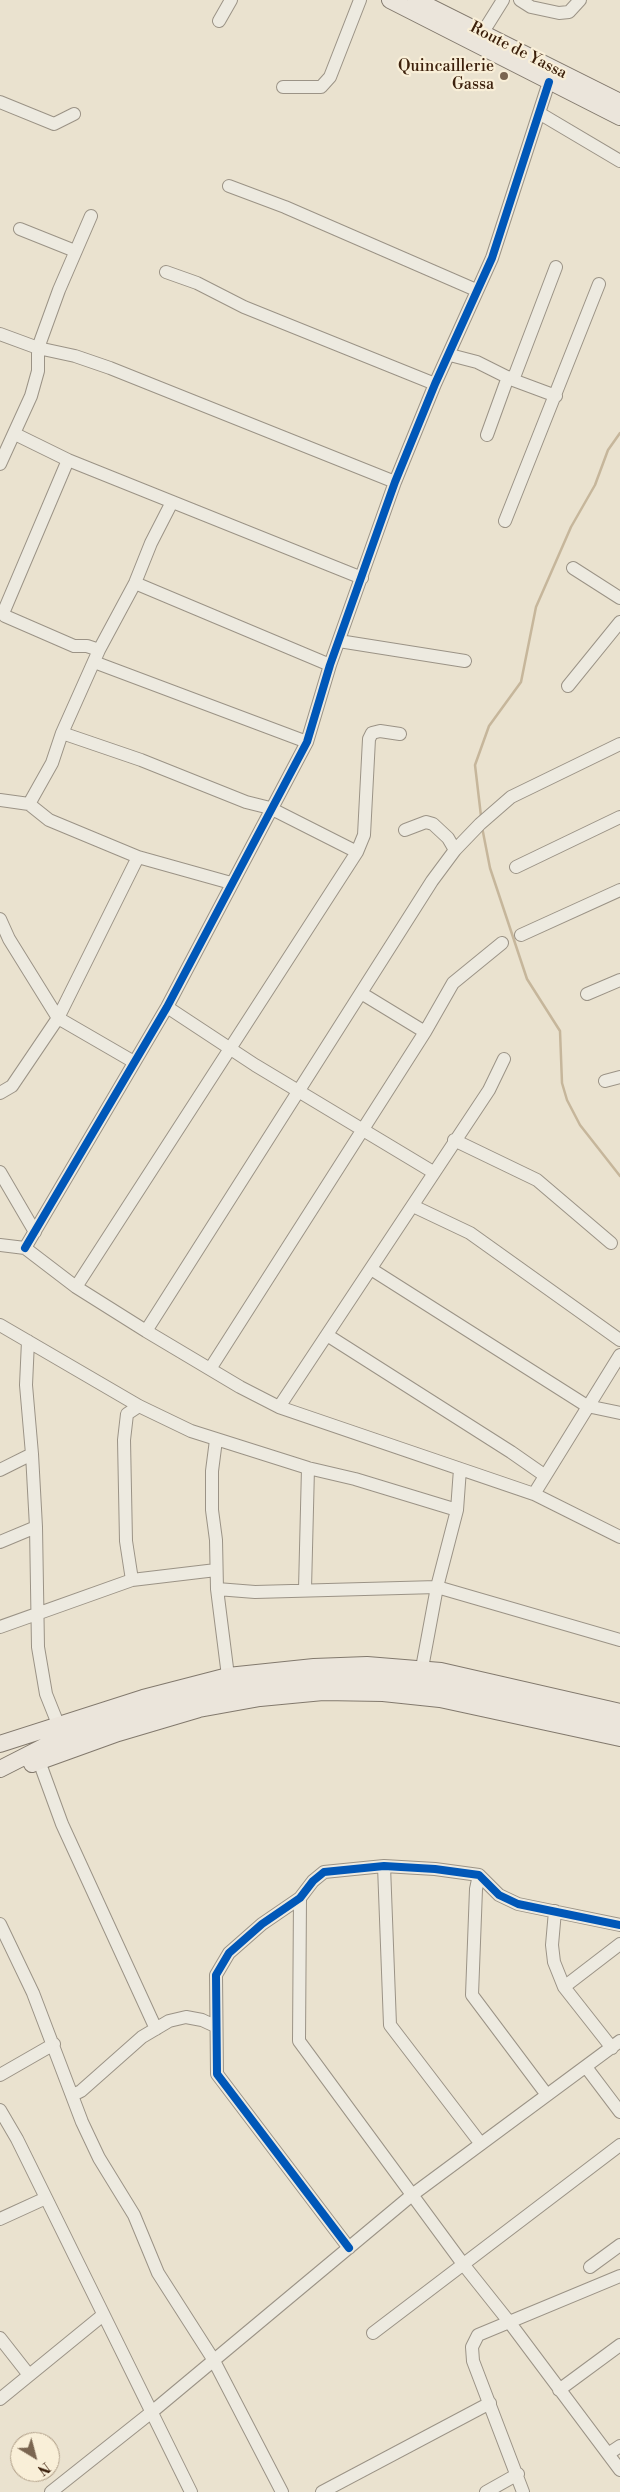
<!DOCTYPE html>
<html>
<head>
<meta charset="utf-8">
<style>
	body { margin:0 }
	#map { position:relative; width:620px; height:2492px; overflow:hidden; background:#eae2cf; font-family:"Libre Bodoni",serif }
	canvas { display:block }
	.north { position:absolute; left:10px; top:2432px; width:50px; height:50px; box-sizing:border-box; background:#f9efd8; border:1px solid #ae9d86; border-radius:50%; rotate:143deg; font-size:14px; font-weight:700; line-height:20px; text-align:center; color:#3d210c }
	.north::after { content:''; display:block; margin:auto; width:18px; height:22px; background:#7a6550; clip-path:polygon(50% 0,100% 100%,50% 72%,0 100%) }
</style>
</head>
<body>
<div id="map">
<canvas width="620" height="2492"></canvas>
<div class="north">N</div>
</div>
<script>
const c = document.querySelector('canvas').getContext('2d');
c.lineJoin = 'round';
function poly(rows) {
  const path = new Path2D();
  for (const r of rows) {
    path.moveTo(r[0], r[1]);
    for (let i = 2; i < r.length; i += 2) path.lineTo(r[i], r[i + 1]);
  }
  return path;
}
function strokePath(path, color, width, dash) {
  c.strokeStyle = color;
  c.lineWidth = width;
  c.lineCap = dash ? 'butt' : 'round';
  c.setLineDash(dash || []);
  c.stroke(path);
}
function label(font, color, halo, rows, align = 'center') {
  c.font = font + ' "Libre Bodoni",serif';
  c.lineWidth = 4.5;
  c.setLineDash([]);
  c.textBaseline = 'middle';
  c.strokeStyle = halo;
  c.fillStyle = color;
  for (const [text, x, y, turn = 0] of rows) {
    c.save();
    c.translate(x, y);
    c.rotate((+turn || 0) * Math.PI / 180);
    c.textAlign = isNaN(turn) ? turn : align;
    if (halo) c.strokeText(text, 0, 0);
    c.fillText(text, 0, 0);
    c.restore();
  }
}
const stream = poly([
	[481,816,475,765,489,726,521,682,536,607,571,527,595,485,608,450,620,433],
	[482,827,490,868,527,979,560,1031,562,1083,567,1100,580,1125,620,1176]
]);
const minor = poly([
	[520,0,531,7,559,13,569,12,580,0],
	[219,21,231,0],
	[478,40,503,0],
	[283,87,321,87,330,77,360,0],
	[0,102,54,124,74,114],
	[539,113,620,161],
	[229,186,285,207,476,290],
	[20,229,75,251],
	[166,272,197,283,244,307,435,384],
	[0,334,38,348,75,356,110,368,395,482],
	[450,355,477,362,513,380,556,396],
	[513,380,556,267],
	[15,434,68,460,362,578],
	[487,435,508,377],
	[68,460,4,611,5,616,74,646,87,646,99,650],
	[0,464,31,396,38,371,38,348,59,290,91,216],
	[505,521,599,284],
	[573,568,620,598],
	[135,583,330,665],
	[339,641,465,661],
	[94,662,307,742],
	[568,686,620,622],
	[62,733,141,760,246,802,270,808,357,852],
	[0,800,29,804,49,820,138,857,231,883],
	[29,804,52,763,62,733,99,650,135,583,151,543,172,502],
	[405,830,426,822,433,824,448,838,455,850],
	[516,867,620,817],
	[0,919,9,939,58,1018,134,1062],
	[521,935,620,890],
	[361,993,425,1032],
	[587,994,620,980],
	[167,1007,255,1065,433,1172],
	[605,1081,620,1077],
	[0,1093,12,1086,58,1018,138,857],
	[454,1140,537,1180,611,1243],
	[0,1172,35,1232],
	[413,1206,470,1233,620,1340],
	[0,1245,25,1248,76,1287,146,1331,240,1387,279,1407,534,1494,620,1537],
	[25,1248,167,1007,307,742,330,665,395,482,435,384,492,258,549,82],
	[371,1269,587,1406,620,1413],
	[76,1287,357,852,364,835,369,739,372,733,380,731,400,734],
	[0,1325,139,1406,191,1431,308,1468,355,1479,457,1510],
	[146,1331,432,881,455,850,480,824,511,797,620,744],
	[327,1335,511,1452,544,1475],
	[28,1341,26,1385,32,1454,36,1527,38,1647,46,1694,58,1724],
	[210,1369,425,1032,453,983,502,943],
	[279,1407,489,1090,504,1059],
	[216,1440,212,1471,212,1510,216,1540,217,1589,228,1676],
	[0,1470,32,1454],
	[534,1494,620,1355],
	[0,1542,36,1527],
	[132,1580,126,1541,124,1440,127,1414,139,1406],
	[217,1589,255,1592,437,1587,620,1640],
	[305,1589,308,1468],
	[0,1627,132,1580,216,1570],
	[422,1668,437,1587,457,1510,460,1469],
	[39,1761,62,1824,156,2029],
	[384,1866,390,2025,481,2144],
	[479,1875,476,1889,472,1995,547,2095],
	[300,1898,299,2041,463,2264,510,2323,620,2470],
	[555,1911,552,1945,554,1962,564,1987,612,2048],
	[0,1924,33,1993,82,2122,99,2158,134,2215,158,2273,213,2359,282,2492],
	[564,1987,620,1944],
	[586,2067,620,2112],
	[0,2075,54,2044],
	[73,2095,81,2091,142,2037,169,2021,186,2017,202,2020,215,2026],
	[0,2110,17,2139,191,2492],
	[0,2219,46,2198],
	[349,2248,217,2074,216,1975,229,1953,262,1924,300,1898,313,1881,324,1872,384,1866,435,1869,479,1875,499,1895,518,1904,620,1925],
	[590,2267,620,2245],
	[373,2333,620,2145],
	[0,2338,29,2375],
	[559,2390,620,2345],
	[0,2399,103,2315],
	[608,2454,620,2446],
	[51,2492,153,2411,412,2195,620,2041],
	[322,2492,490,2403],
	[486,2492,518,2474],
	[523,2492,473,2361,472,2347,478,2335,620,2276]
]);
const major = poly([
	[390,0,620,117],
	[416,0,620,102],
	[0,1744,143,1698,228,1676,314,1667,367,1665,441,1671,620,1712],
	[32,1764,118,1733,199,1709,260,1698,323,1692,383,1693,440,1699,620,1738],
	[0,1769,59,1739,154,1709,235,1690,335,1679,391,1679,443,1685,620,1724]
]);
const cycleway = poly([
	[25,1248,167,1007,307,742,330,665,395,482,435,384,492,258,549,82],
	[349,2248,217,2074,216,1975,229,1953,262,1924,300,1898,313,1881,324,1872,384,1866,435,1869,479,1875,499,1895,518,1904,620,1925]
]);
const markers = [
	[504,76,5,"#7a6550"]
];
const streetNames = [
	["Route de Yassa",518,51,27]
];
const poiNames = [
	["Quincaillerie",494,67],
	["Gassa",494,85]
];
strokePath(stream, '#c6b69b', 2.5);
strokePath(minor, '#9b9386', 14);
strokePath(major, '#82796d', 18);
strokePath(minor, '#edeae0', 12);
strokePath(major, '#ebe5db', 16);
strokePath(cycleway, '#0057b8', 8);
for (const [x, y, r, color] of markers) {
  const dot = new Path2D();
  dot.arc(x, y, r, 0, 2 * Math.PI);
  c.fillStyle = color;
  c.fill(dot);
  strokePath(dot, '#f9efd8', 2);
}
label('16px', '#3d210c', '#f9efd8', streetNames);
label('16px', '#3d210c', '#f9efd8', poiNames, 'right');
</script>
</body>
</html>
